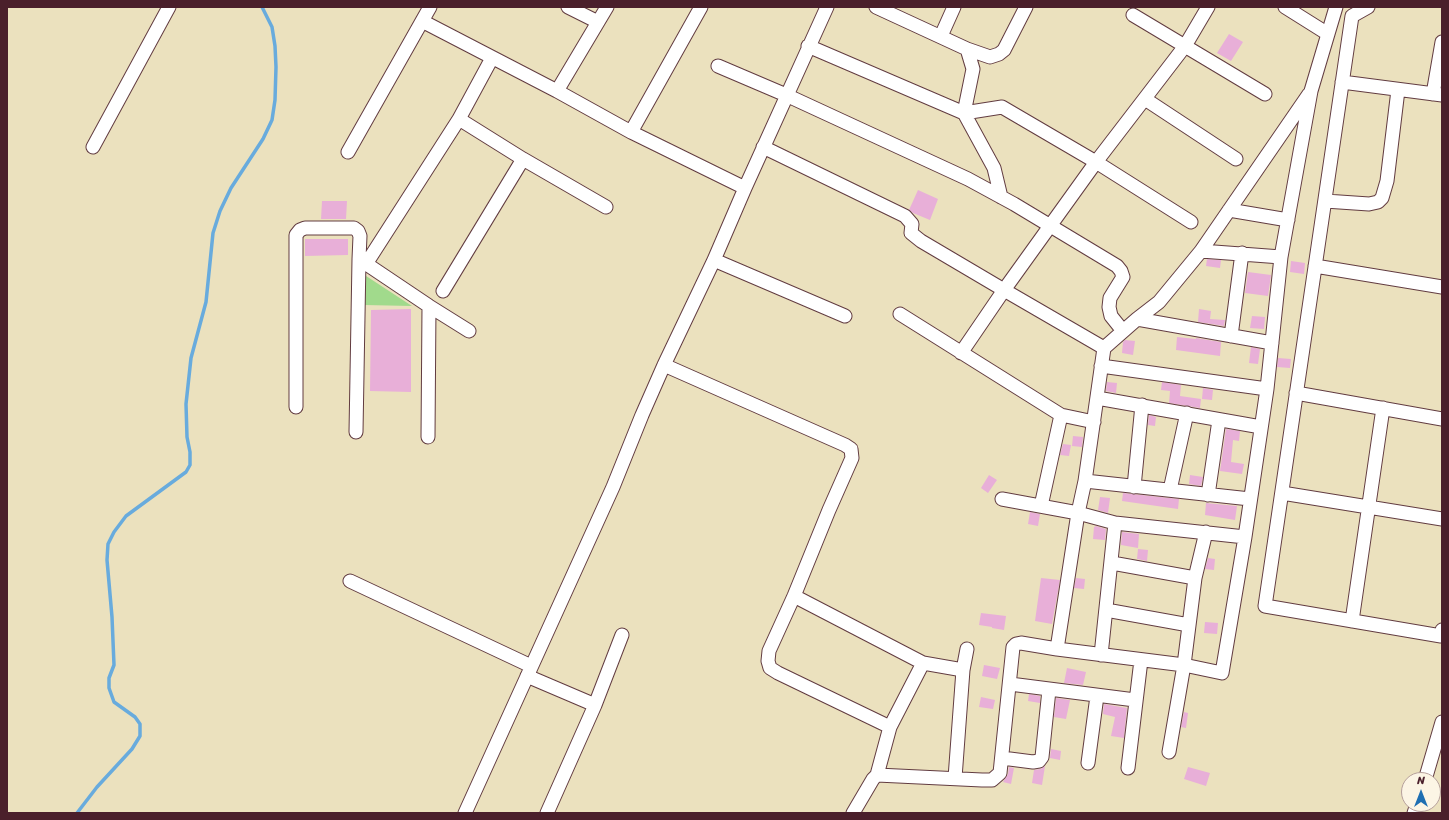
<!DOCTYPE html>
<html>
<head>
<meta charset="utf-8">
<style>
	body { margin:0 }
	#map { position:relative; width:1449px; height:820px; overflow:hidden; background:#ebe1be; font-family:Sriracha,sans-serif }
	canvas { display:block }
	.frame { position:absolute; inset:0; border:8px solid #4a1f2b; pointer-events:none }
	.north { position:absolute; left:1401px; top:772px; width:40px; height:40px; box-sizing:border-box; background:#fcf5e5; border:1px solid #b59f9b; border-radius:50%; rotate:0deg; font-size:11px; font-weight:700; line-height:16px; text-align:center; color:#4a1f2b }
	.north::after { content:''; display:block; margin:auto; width:14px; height:18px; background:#1f6fb2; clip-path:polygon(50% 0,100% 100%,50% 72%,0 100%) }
</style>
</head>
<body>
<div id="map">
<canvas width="1449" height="820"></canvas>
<div class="frame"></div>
<div class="north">N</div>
</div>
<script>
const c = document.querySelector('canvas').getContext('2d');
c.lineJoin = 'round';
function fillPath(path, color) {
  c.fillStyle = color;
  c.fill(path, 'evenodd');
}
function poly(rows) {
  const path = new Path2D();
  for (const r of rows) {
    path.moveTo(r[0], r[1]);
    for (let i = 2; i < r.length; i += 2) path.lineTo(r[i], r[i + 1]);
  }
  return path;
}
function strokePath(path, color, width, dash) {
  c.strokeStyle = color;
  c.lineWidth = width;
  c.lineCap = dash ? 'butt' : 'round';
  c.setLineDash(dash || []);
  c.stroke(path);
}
const green = poly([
	[363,274,412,306,364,305]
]);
const stream = poly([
	[77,813,97,787,132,749,140,736,140,724,135,717,114,702,109,688,109,678,114,665,112,617,107,560,108,544,114,532,126,516,186,472,190,465,190,452,187,437,186,404,191,358,206,302,213,233,220,211,231,188,263,139,272,120,275,100,276,67,275,46,272,27,262,7]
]);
const building = poly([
	[1229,34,1243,42,1231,61,1217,53],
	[918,190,938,199,930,220,913,213,909,210],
	[322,201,347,201,346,219,321,219],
	[305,239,348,239,348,255,305,256],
	[1207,259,1221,260,1220,268,1206,266],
	[1291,261,1305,263,1304,274,1290,272],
	[1248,272,1271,275,1268,296,1245,293],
	[411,309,411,392,370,391,371,310],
	[1199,309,1211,311,1210,319,1225,320,1224,326,1198,322],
	[1252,316,1265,317,1264,329,1250,328],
	[1177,337,1196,339,1196,338,1221,342,1220,356,1176,350],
	[1125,340,1135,341,1133,355,1122,353,1123,342],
	[1251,347,1260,349,1258,364,1249,363],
	[1278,358,1291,359,1290,368,1277,367],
	[1107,382,1117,383,1116,393,1106,391],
	[1162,382,1181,385,1180,396,1201,399,1200,408,1169,403,1170,391,1161,390],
	[1203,388,1213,390,1212,400,1202,399],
	[1149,415,1156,417,1155,426,1148,425],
	[1226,429,1240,431,1239,441,1233,440,1231,462,1244,464,1242,474,1220,471],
	[1073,436,1083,437,1082,447,1072,446],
	[1063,444,1071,445,1069,456,1060,455],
	[989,475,997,480,988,493,981,488],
	[1190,475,1203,477,1201,486,1189,484],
	[1123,493,1179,499,1178,509,1122,501],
	[1100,497,1110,498,1108,513,1098,510],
	[1206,503,1237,506,1235,520,1205,515],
	[1030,512,1040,514,1038,526,1028,524],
	[1096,526,1106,529,1105,540,1093,539,1094,527],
	[1122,532,1139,534,1138,548,1121,545],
	[1138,549,1148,550,1147,561,1137,559],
	[1208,558,1215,559,1214,570,1205,569],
	[1041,578,1060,580,1052,624,1035,621],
	[1076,578,1085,579,1084,589,1074,588],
	[981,613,1006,616,1004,630,992,628,992,627,979,625],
	[1205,622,1218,623,1217,634,1204,633],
	[984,665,1000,668,997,679,982,676],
	[1067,668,1086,672,1083,685,1064,683],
	[1029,694,1040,696,1040,703,1028,701],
	[981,697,995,700,993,709,979,707],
	[1056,698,1070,700,1066,719,1054,717],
	[1104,704,1127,708,1124,738,1111,736,1115,717,1103,714],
	[1184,712,1188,713,1186,728,1181,727],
	[1051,749,1061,751,1060,760,1050,758],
	[1045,766,1042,785,1032,783,1034,770,1040,769],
	[1009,767,1014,768,1011,784,1003,782,1008,774],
	[1188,767,1210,773,1206,786,1184,779]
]);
const minor = poly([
	[568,7,598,22],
	[876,7,967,49,990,57,999,54,1004,50,1026,7],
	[1285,7,1328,34],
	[1368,7,1352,16,1265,606,1441,636,1442,630],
	[1133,15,1265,94],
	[422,21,557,91,631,132,745,188],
	[941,36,954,7],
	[808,46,964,113,1002,107,1096,162,1191,222],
	[967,49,973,69,964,113,994,168,1001,197],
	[718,66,786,95,968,179,1014,204,1117,266,1121,271,1123,277,1110,298,1109,307,1111,316,1123,331],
	[1342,82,1442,95],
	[557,91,607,7],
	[1433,94,1442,42],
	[1145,99,1236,159],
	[459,119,523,159,606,207],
	[631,132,701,7],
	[93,147,169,7],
	[763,147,905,216,912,224,911,233,921,241,1004,290,961,353],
	[348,152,430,7],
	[1325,201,1369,204,1378,202,1382,198,1387,181,1398,90],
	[1229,210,1288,220],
	[1201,251,1281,257],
	[714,260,845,316],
	[366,264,459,119,492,58],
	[1315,266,1442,287],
	[443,291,523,159],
	[900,314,1061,415,1094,422],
	[1137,319,1272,343],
	[1231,336,1242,253],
	[1104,348,1004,290,1096,162,1185,46,1208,7],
	[664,365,845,445,851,449,852,458,829,510,794,596,769,651,768,661,770,668,778,673,890,727,877,775,873,779,853,813],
	[1101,366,1267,389],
	[1296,393,1442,419],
	[1097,398,1261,427],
	[296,407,296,235,300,230,305,228,354,228,358,231,360,236,359,259,429,306,469,331],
	[356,432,359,259],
	[428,437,429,306],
	[1085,481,1250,499],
	[1134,487,1142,405],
	[1170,490,1187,413],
	[1282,493,1442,519],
	[1208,495,1219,420],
	[1002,499,1078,513,1115,523,1245,537],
	[1041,506,1061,415],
	[1112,563,1195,578],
	[350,581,531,666],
	[794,596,923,663,963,670],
	[1106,610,1189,625],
	[1352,621,1383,408],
	[1057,649,1078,513,1085,481,1104,348,1137,319,1159,302,1201,251,1309,94],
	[1101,655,1115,523],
	[527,676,595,705],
	[1010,684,1135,700],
	[890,727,923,663],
	[1169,752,1184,665,1195,578,1206,532],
	[1002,758,1033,762,1039,761,1042,757,1049,690],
	[1088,763,1097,696],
	[1128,768,1141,660],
	[877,775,982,780,992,780,1000,773,1013,647,1016,644,1021,643,1057,649,1184,665,1222,673,1245,537,1267,389,1281,257,1311,91,1336,7],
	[955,778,963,670,967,649],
	[1425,780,1442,722],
	[465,813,613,487,642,415,664,365,714,260,745,188,827,7],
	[547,813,595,705,622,635],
	[1414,813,1417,804]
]);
fillPath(green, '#a1da8c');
strokePath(stream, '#68abdd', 3.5);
fillPath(building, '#e8afd8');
strokePath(minor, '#623c41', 15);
strokePath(minor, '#fff', 13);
</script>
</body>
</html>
